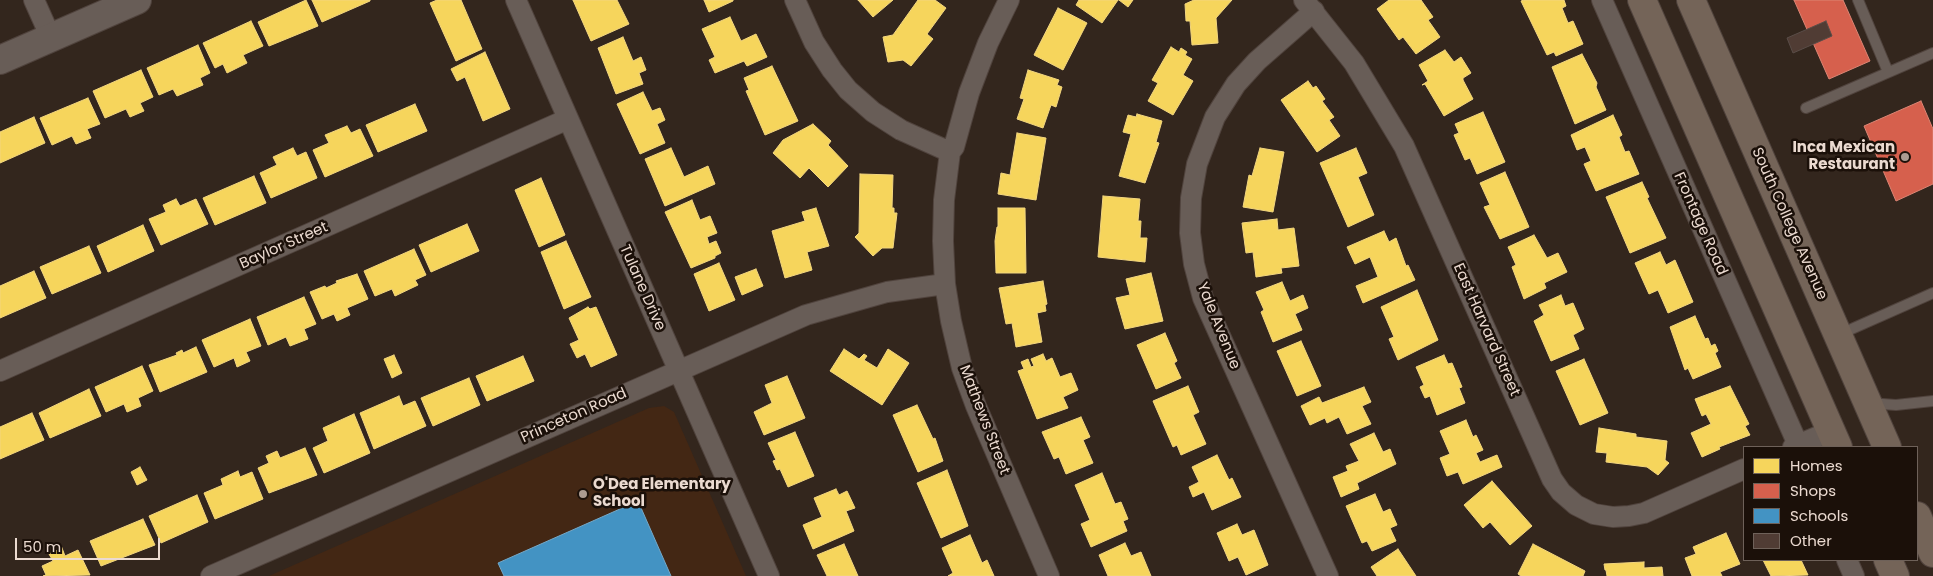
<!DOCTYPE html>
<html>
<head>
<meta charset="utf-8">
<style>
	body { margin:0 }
	#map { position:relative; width:1933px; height:576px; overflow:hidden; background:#33261d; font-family:Poppins,sans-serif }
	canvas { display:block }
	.legend { position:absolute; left:1743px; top:446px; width:175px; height:115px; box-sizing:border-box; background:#1b1009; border:1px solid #6e6159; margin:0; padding:6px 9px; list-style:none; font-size:15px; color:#ebdad0 }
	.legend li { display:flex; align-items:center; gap:10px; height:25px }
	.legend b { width:25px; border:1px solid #6e6159 }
	.scale { position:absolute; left:15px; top:538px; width:145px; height:22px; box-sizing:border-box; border:2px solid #ebdad0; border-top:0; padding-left:6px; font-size:15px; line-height:18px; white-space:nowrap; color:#ebdad0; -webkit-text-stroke:4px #1b1009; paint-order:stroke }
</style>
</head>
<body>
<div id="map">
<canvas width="1933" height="576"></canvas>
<ul class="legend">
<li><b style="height:14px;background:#f6d55c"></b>Homes</li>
<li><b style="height:14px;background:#d6604d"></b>Shops</li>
<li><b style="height:14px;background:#4393c3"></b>Schools</li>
<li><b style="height:14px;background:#503c34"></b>Other</li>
</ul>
<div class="scale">50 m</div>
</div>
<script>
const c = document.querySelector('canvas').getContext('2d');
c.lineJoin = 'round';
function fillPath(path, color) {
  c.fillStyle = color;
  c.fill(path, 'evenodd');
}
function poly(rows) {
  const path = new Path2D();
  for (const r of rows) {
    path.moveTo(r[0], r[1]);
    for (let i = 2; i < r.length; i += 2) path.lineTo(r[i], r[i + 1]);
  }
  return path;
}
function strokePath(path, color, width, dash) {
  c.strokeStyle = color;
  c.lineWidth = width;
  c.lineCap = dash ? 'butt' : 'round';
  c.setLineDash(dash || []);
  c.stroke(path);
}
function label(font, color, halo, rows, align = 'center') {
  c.font = font + ' Poppins,sans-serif';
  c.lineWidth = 5;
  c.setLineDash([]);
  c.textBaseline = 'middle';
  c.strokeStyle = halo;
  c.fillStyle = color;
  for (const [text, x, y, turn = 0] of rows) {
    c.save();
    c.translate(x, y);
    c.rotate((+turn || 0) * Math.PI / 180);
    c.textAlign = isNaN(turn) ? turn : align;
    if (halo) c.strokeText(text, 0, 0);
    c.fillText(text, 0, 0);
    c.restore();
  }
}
const built = poly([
	[664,406,674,412,746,576,269,576,649,408]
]);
const homes = poly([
	[306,0,318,26,269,46,258,22,306,0],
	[312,0,370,0,370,1,322,22,312,0],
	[437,0,461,0,482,49,456,61,430,3,437,0],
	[573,0,617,0,629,24,591,41,573,0],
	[704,0,733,0,733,1,709,12,704,0],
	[858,0,893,0,873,17,858,0],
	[918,0,935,0,946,8,927,34,933,39,911,66,903,60,888,62,883,37,893,35,918,0],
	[1079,0,1118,0,1102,23,1076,5,1079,0],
	[1119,0,1133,0,1128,7,1119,0],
	[1194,0,1232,0,1216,18,1218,43,1192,45,1190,21,1186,21,1185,4,1194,0],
	[1389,0,1421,0,1433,17,1428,20,1440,37,1416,54,1403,37,1399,40,1377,9,1389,0],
	[1524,0,1564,0,1566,6,1562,8,1568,23,1573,21,1583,44,1556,56,1554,52,1547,55,1521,1,1524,0],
	[1058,8,1087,23,1063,70,1034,55,1058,8],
	[730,17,741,41,756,34,767,57,747,66,744,61,715,73,709,60,715,57,702,29,730,17],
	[251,21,263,46,243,55,247,63,227,73,223,64,215,68,203,43,251,21],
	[623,37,633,61,641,57,646,70,639,73,643,84,616,94,598,48,623,37],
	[198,45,210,73,200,78,203,85,177,96,173,89,159,95,147,68,198,45],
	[1171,47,1179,52,1181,48,1187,52,1185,55,1192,59,1183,75,1193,81,1173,115,1148,101,1158,83,1152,80,1171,47],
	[1445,50,1454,62,1461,57,1471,73,1463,78,1463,80,1473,99,1444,116,1425,84,1422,85,1428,81,1419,65,1445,50],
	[485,52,510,109,483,121,465,77,457,81,451,69,485,52],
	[1582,54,1597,83,1596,87,1606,110,1575,124,1552,67,1582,54],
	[772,66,798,121,765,135,746,91,749,90,744,78,772,66],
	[141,70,153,97,140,103,144,111,130,117,126,109,105,118,93,91,141,70],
	[1028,70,1059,80,1057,85,1062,87,1056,107,1051,105,1043,128,1017,119,1024,99,1020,98,1028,70],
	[1308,81,1313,88,1316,86,1325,99,1322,101,1334,117,1329,120,1340,136,1317,152,1281,100,1308,81],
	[643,92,652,111,660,108,665,120,657,124,665,143,640,154,617,104,643,92],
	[88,98,100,124,87,129,91,138,76,144,72,136,52,145,40,118,88,98],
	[415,104,427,131,378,152,366,125,415,104],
	[1483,112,1505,162,1477,174,1470,158,1465,160,1454,135,1459,133,1455,124,1483,112],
	[1137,114,1162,121,1156,142,1159,143,1145,183,1119,176,1131,134,1123,132,1128,115,1136,117,1137,114],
	[1613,115,1622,135,1619,137,1625,152,1629,151,1639,174,1596,191,1584,164,1591,161,1585,147,1577,150,1571,135,1613,115],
	[34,117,45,143,0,163,0,132,34,117],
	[813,124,831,141,828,145,848,166,828,187,809,168,800,178,773,153,783,140,813,124],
	[347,126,351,133,360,129,373,156,325,177,313,150,329,143,325,135,347,126],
	[1017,133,1046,138,1036,200,998,194,1001,173,1010,175,1017,133],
	[293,148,297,156,306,152,317,178,271,198,260,173,277,165,273,157,293,148],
	[671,148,684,177,708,166,715,184,665,206,645,159,671,148],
	[1260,148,1284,152,1273,212,1243,207,1249,175,1252,176,1260,148],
	[1356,148,1367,173,1358,177,1374,215,1348,227,1320,163,1356,148],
	[1505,172,1529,227,1500,239,1484,207,1490,205,1480,183,1505,172],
	[860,174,893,175,892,208,894,208,894,213,897,213,893,248,882,248,873,256,855,237,859,233,860,174],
	[254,176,266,203,215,225,203,198,254,176],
	[541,178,565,235,539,247,515,190,541,178],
	[1642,182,1649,197,1647,198,1666,238,1630,253,1606,197,1642,182],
	[1103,196,1140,199,1138,221,1141,221,1140,238,1147,238,1145,262,1098,257,1103,196],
	[176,199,180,206,196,199,208,224,161,245,149,219,166,212,163,205,176,199],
	[692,200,700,220,710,216,717,233,707,237,709,244,716,241,721,253,715,256,715,258,691,268,665,212,692,200],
	[816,208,829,246,807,252,812,270,785,278,772,231,805,221,802,212,816,208],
	[998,208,1025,208,1026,273,996,273,995,241,997,227,998,227,998,208],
	[1277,219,1278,230,1294,228,1299,266,1281,268,1282,273,1256,277,1253,252,1246,253,1242,223,1277,219],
	[467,224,479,251,431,272,419,245,467,224],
	[143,225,154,251,108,272,97,246,143,225],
	[1384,231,1389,242,1396,238,1406,266,1408,265,1415,280,1363,303,1356,286,1378,277,1370,257,1355,264,1347,247,1384,231],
	[1534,235,1547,258,1558,253,1567,272,1544,283,1546,288,1524,299,1512,267,1516,265,1508,247,1534,235],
	[566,241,591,297,564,309,541,252,566,241],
	[89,246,101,273,52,294,40,267,89,246],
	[414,249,426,275,415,280,418,285,395,296,392,289,375,296,364,271,414,249],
	[1660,252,1666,265,1675,260,1693,302,1668,313,1658,290,1649,294,1635,263,1660,252],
	[719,263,735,300,709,311,694,274,719,263],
	[756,269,763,286,742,295,735,277,756,269],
	[34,271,46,298,0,318,0,286,34,271],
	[1151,273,1163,321,1125,329,1116,298,1130,295,1126,279,1151,273],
	[357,274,368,299,347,308,350,315,337,321,334,314,322,319,310,292,325,286,326,288,337,283,336,281,357,274],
	[1043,281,1047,304,1045,305,1046,311,1037,313,1042,342,1016,347,1012,323,1006,324,999,288,1043,281],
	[1282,282,1290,301,1303,295,1308,308,1295,314,1302,330,1273,342,1261,312,1264,310,1256,292,1282,282],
	[1417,290,1438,340,1398,360,1389,339,1394,337,1381,307,1417,290],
	[1561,295,1565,306,1573,303,1584,329,1573,335,1579,349,1551,361,1534,321,1544,315,1539,305,1561,295],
	[304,297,316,324,304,329,308,339,290,346,286,337,268,345,257,317,304,297],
	[588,307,590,309,596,307,617,355,591,367,585,354,577,358,570,344,579,340,569,318,588,307],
	[1695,316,1705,339,1708,338,1711,346,1715,344,1718,351,1715,353,1721,367,1693,379,1688,368,1685,370,1670,327,1695,316],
	[250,319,261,346,246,352,250,361,237,367,234,358,214,367,202,340,250,319],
	[1165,333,1177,361,1174,363,1181,378,1156,389,1137,345,1165,333],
	[1301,341,1321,386,1297,396,1277,351,1301,341],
	[196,347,207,372,160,392,149,365,177,355,176,353,182,350,183,353,196,347],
	[844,349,859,359,864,354,867,356,864,360,877,368,888,349,909,363,882,405,830,371,844,349],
	[1043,354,1046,361,1052,358,1060,377,1071,373,1078,390,1063,397,1068,408,1037,419,1018,371,1024,369,1021,362,1028,359,1031,367,1034,366,1031,359,1043,354],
	[394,355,402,373,392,378,384,359,394,355],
	[1444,355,1448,364,1452,363,1462,387,1459,388,1465,403,1437,415,1430,396,1425,398,1420,387,1424,385,1416,367,1444,355],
	[523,356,534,381,487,401,476,376,523,356],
	[1584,359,1608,413,1580,425,1556,371,1584,359],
	[142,366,153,391,138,398,141,406,127,412,124,404,106,412,95,387,142,366],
	[787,376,805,418,764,435,754,412,772,403,765,385,787,376],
	[469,378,480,405,433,426,421,398,469,378],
	[1188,386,1199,412,1193,415,1206,444,1181,455,1177,445,1173,447,1153,401,1188,386],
	[1730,386,1749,424,1745,426,1750,435,1719,447,1720,449,1702,457,1691,433,1711,424,1706,414,1702,416,1695,399,1730,386],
	[1364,387,1371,402,1362,406,1371,424,1347,434,1339,417,1327,423,1325,418,1310,425,1301,406,1319,397,1322,403,1364,387],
	[89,389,101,416,50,438,39,413,89,389],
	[399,396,403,406,415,401,426,426,374,449,360,413,399,396],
	[917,405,933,439,935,438,943,461,918,472,893,415,917,405],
	[32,413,44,440,0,459,0,427,32,413],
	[354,414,370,453,324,473,313,448,328,441,323,428,354,414],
	[1081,417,1090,437,1083,440,1093,463,1066,474,1059,457,1054,459,1042,432,1081,417],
	[1466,420,1473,437,1476,435,1483,450,1476,453,1480,462,1497,455,1502,467,1463,484,1458,472,1447,476,1440,458,1450,454,1440,431,1466,420],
	[1599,428,1636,434,1636,437,1667,441,1665,460,1669,463,1658,475,1647,467,1606,462,1607,453,1596,452,1599,428],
	[795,432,814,476,788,487,780,469,777,470,773,461,776,460,768,443,795,432],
	[1374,433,1383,452,1390,449,1396,464,1357,483,1359,489,1341,497,1333,477,1348,471,1346,466,1359,461,1350,444,1374,433],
	[305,448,317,475,269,493,258,468,269,463,266,456,277,451,280,458,305,448],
	[1217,455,1229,480,1232,478,1241,497,1212,510,1204,492,1193,497,1189,487,1199,482,1192,467,1217,455],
	[140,467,147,480,137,485,131,472,140,467],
	[947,470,968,526,941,538,917,483,947,470],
	[238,471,240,477,252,472,263,499,215,519,204,493,223,485,221,479,238,471],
	[1102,473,1115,504,1121,502,1128,519,1123,521,1127,531,1091,547,1081,524,1090,520,1075,485,1102,473],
	[1492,481,1532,526,1510,545,1490,522,1483,528,1464,505,1492,481],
	[836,489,839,495,847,491,855,508,846,511,854,531,813,549,803,525,822,517,814,498,836,489],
	[1375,494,1383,512,1390,509,1397,525,1390,528,1396,541,1372,551,1367,541,1362,543,1346,506,1375,494],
	[197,495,208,522,161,543,149,516,197,495],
	[143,519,155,545,101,566,90,541,143,519],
	[1237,524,1242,535,1254,530,1268,565,1246,575,1238,557,1229,561,1217,533,1237,524],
	[1726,533,1740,564,1720,572,1722,576,1692,576,1685,558,1696,554,1693,547,1726,533],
	[970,535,982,563,987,560,994,576,948,576,953,573,942,548,970,535],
	[1125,543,1131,556,1141,552,1151,576,1108,576,1099,555,1125,543],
	[844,544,858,576,827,576,817,555,844,544],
	[1533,544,1585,571,1583,576,1521,576,1518,574,1533,544],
	[62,548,65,556,78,550,90,575,43,576,46,575,42,566,53,561,49,554,62,548],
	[1398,549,1416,576,1377,576,1371,567,1398,549],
	[1763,560,1801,560,1808,575,1771,576,1763,560],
	[1644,562,1644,568,1662,567,1663,576,1607,576,1606,570,1605,570,1604,564,1644,562]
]);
const shops = poly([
	[1794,0,1843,0,1870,61,1829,79,1794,0],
	[1921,101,1933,129,1933,184,1896,201,1864,126,1921,101]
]);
const schools = poly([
	[638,501,671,576,504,576,498,563,638,501]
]);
const building = poly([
	[1826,21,1832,36,1793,53,1787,38,1826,21]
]);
const lane = poly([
	[1858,0,1888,72],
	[1806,108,1933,53],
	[1838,335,1933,293],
	[1869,403,1896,405,1933,401]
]);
const street = poly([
	[34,0,51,38],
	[516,0,769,576],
	[795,0,814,42,832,70,848,90,873,112,901,130,950,152],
	[1009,0,988,43,969,93,954,147,950,152,944,200,943,241,945,284,951,321,962,368,976,406,1049,576],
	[1304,0,1354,63,1404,146,1552,479,1561,492,1576,505,1594,514,1613,517,1629,516,1644,513,1744,469],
	[1602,0,1799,447],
	[1314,11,1257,61,1236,84,1215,117,1197,164,1191,198,1190,233,1194,264,1203,298,1328,576],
	[0,371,568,119],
	[1793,447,1831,431],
	[1847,560,1854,576],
	[211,576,806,315,887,292,945,284]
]);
const secondary = poly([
	[0,60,137,0]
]);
const highway = poly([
	[1642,0,1838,447],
	[1691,0,1887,447],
	[1917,516,1933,553],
	[1888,560,1895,576]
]);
const markers = [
	[1905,157,5,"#ab9b91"],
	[583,494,5,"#ab9b91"]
];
const poiNames = [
	["Inca Mexican",1895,148],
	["Restaurant",1895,165],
	["O'Dea Elementary",593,485,"left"],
	["School",593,502,"left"]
];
const streetNames = [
	["Frontage Road",1700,224,66],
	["South College Avenue",1789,224,66],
	["Baylor Street",284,246,-24],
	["Tulane Drive",642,288,66],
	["Yale Avenue",1218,326,68],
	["East Harvard Street",1486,330,66],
	["Princeton Road",574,416,-24],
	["Mathews Street",984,420,69]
];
fillPath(built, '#432714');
fillPath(homes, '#f6d55c');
strokePath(homes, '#f3d67f', 1);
fillPath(shops, '#d6604d');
strokePath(shops, '#dc8574', 1);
fillPath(schools, '#4393c3');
strokePath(schools, '#75a8c7', 1);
fillPath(building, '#503c34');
strokePath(building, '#5a4d48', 1);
strokePath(lane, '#50433d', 12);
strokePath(street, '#50433d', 22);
strokePath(secondary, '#50433d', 30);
strokePath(highway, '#50433d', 30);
strokePath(lane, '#685d57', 10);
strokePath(street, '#685d57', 20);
strokePath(secondary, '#685d57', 28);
strokePath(highway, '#746458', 28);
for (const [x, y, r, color] of markers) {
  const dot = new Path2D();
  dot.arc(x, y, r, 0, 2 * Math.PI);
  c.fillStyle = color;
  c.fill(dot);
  strokePath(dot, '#1b1009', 2);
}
label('bold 15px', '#ebdad0', '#1b1009', poiNames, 'right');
label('15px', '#ebdad0', '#1b1009', streetNames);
</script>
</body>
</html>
